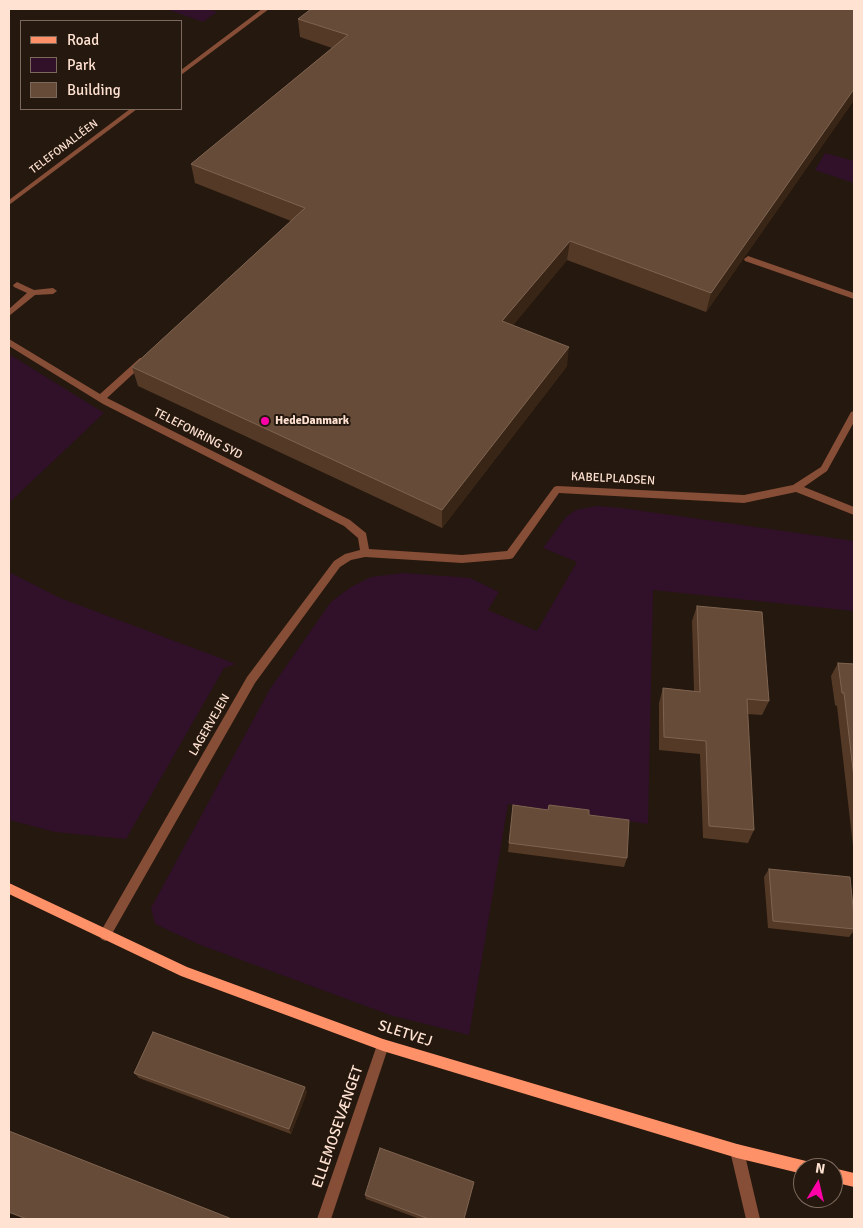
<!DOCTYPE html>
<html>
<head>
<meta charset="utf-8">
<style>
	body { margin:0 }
	#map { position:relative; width:863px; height:1228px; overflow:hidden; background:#25180e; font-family:Signika,sans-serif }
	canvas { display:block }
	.frame { position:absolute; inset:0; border:10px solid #ffe2d2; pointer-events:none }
	.legend { position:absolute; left:20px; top:20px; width:162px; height:90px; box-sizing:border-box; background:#25180e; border:1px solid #7c695c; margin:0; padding:6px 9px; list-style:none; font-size:15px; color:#ffe2d2 }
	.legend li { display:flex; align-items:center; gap:10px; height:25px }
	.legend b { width:25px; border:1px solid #7c695c }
	.north { position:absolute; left:793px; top:1158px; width:50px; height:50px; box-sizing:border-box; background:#25180e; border:1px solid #7c695c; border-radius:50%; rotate:9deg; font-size:14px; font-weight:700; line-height:20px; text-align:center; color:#ffe2d2 }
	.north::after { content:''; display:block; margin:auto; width:18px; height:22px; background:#fd00a8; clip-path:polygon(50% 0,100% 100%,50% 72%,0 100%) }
</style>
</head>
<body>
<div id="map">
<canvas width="863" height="1228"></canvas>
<div class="frame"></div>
<ul class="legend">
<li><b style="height:6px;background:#ff9169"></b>Road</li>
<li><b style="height:14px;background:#301129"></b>Park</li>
<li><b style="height:14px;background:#664c38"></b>Building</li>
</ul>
<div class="north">N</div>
</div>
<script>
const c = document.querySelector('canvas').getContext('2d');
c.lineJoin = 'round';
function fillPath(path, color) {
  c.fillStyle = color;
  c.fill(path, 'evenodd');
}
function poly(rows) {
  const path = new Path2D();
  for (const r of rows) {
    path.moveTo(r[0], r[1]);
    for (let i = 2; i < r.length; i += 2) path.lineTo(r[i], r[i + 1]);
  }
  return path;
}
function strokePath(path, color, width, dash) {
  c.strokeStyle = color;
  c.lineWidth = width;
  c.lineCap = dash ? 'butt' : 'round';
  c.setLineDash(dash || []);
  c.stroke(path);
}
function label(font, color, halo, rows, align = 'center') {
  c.font = font + ' Signika,sans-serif';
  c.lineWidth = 4;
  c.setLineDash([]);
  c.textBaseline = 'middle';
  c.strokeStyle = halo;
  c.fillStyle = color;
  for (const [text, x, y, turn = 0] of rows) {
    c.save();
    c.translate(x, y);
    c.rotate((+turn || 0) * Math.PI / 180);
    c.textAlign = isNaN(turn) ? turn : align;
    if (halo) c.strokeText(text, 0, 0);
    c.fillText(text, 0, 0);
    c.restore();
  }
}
const green = poly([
	[166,9,208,9,217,12,203,22],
	[825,153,854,161,854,183,815,170],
	[9,354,104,413,9,503],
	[597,506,622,508,854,541,854,611,653,590,648,824,508,804,469,1035,390,1015,198,944,155,924,151,908,270,689,331,602,351,587,371,577,404,573,470,578,499,592,488,610,537,631,577,562,543,548,566,517,576,510],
	[9,572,60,598,236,664,224,668,126,839,55,832,9,820]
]);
const lane = poly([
	[262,9,269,9,181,75,181,70,262,9],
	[130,109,137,109,9,205,9,200,130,109],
	[748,256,854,293,854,299,745,261,744,259,748,256],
	[17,282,34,290,53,288,57,291,53,294,35,295,9,316,9,309,27,293,14,287,13,285,17,282],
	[9,339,100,394,140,358,146,358,146,362,107,398,350,520,366,533,369,549,462,555,507,551,554,487,557,486,744,495,793,485,821,467,851,412,854,411,854,422,827,471,804,487,854,507,854,515,796,492,744,503,559,493,513,558,510,559,462,563,365,557,351,560,340,567,255,683,109,939,105,941,101,939,99,935,101,931,247,677,334,561,345,554,360,550,358,538,344,526,103,404,9,346,9,339]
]);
const street = poly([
	[383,1039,387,1041,389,1045,331,1219,317,1219,377,1045,379,1041,383,1039],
	[737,1144,742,1146,744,1151,760,1219,746,1219,730,1151,732,1146,737,1144]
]);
const secondary = poly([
	[9,883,187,967,383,1039,737,1144,806,1161,811,1163,813,1168,803,1168,803,1174,737,1158,383,1051,181,976,9,894,9,883],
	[833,1168,854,1173,854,1187,833,1182,833,1168]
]);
const wall = poly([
	[854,9,854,100,706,312,567,260,513,325,567,366,442,528,138,386,132,367,291,221,195,183,191,164,332,48,300,37,298,19],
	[697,606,769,701,762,715,747,714,754,830,748,843,703,838,700,754,659,750,659,703,663,688,694,691,692,621],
	[838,663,854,664,854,846,853,846,837,706,835,705,831,676],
	[513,805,548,810,549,805,589,815,627,858,624,867,508,852],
	[769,869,854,917,854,931,849,937,768,928,764,877],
	[134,1073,307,1092,291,1134,139,1078],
	[9,1131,232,1219,25,1219,9,1213],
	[473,1186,464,1219,420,1219,366,1199,365,1195]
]);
const shadedWall = poly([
	[854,89,854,100,706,312,711,293],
	[570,241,567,260,501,340,502,321],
	[569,347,567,366,442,528,442,510],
	[305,1087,307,1092,291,1134,289,1129]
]);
const building = poly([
	[311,9,854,9,854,89,711,293,570,241,502,321,569,347,442,510,132,367,305,208,191,164,348,35,298,19,311,9],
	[697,606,762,612,769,701,747,699,754,830,709,826,706,741,664,737,663,688,700,692,697,606],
	[838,663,854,664,854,778,844,693,842,693,838,663],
	[513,805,548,810,549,805,589,810,589,815,629,820,627,858,509,843,513,805],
	[769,869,850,877,854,917,854,929,773,921,769,869],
	[153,1032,305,1087,289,1129,134,1073,153,1032],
	[9,1131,232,1219,27,1219,9,1212,9,1131],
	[380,1148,474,1182,464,1219,429,1219,365,1195,380,1148]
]);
const markers = [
	[265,421,5,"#fd00a8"]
];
const farStreetnames = [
	["TELEFONALLÉEN",64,147,-37]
];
const poiNames = [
	["HedeDanmark",275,421]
];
const streetNames = [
	["TELEFONRING SYD",198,434,27],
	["KABELPLADSEN",613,479,3],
	["LAGERVEJEN",210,725,-60]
];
const nearStreetnames = [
	["SLETVEJ",405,1034,18],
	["ELLEMOSEVÆNGET",338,1127,-71]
];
fillPath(green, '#301129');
fillPath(lane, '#864d37');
fillPath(street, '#864d37');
fillPath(secondary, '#ff9169');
fillPath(wall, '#543a26');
fillPath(shadedWall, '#392515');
fillPath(building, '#664c38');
strokePath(building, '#7e6350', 1);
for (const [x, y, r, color] of markers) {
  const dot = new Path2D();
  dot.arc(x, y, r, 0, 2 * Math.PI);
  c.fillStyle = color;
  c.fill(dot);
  strokePath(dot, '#25180e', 2);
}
label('11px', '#ffe2d2', '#25180e', farStreetnames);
label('bold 12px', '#ffe2d2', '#25180e', poiNames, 'left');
label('12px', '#ffe2d2', '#25180e', streetNames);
label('15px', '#ffe2d2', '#25180e', nearStreetnames);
</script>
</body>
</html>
